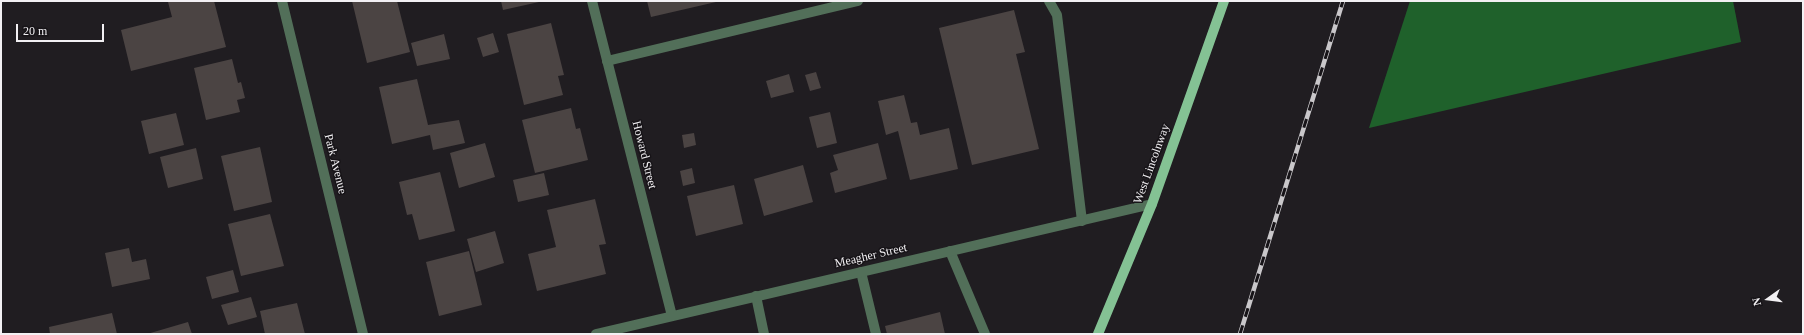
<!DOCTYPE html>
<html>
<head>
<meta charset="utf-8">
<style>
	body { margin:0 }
	#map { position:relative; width:1804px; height:335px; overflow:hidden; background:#201d21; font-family:Georgia,serif }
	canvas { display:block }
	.frame { position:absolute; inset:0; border:2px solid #f2f0f3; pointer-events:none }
	.north { position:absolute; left:1748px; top:279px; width:40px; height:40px; -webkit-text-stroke:3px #171418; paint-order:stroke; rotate:256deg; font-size:11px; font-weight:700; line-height:16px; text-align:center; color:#f2f0f3 }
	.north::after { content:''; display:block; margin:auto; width:14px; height:18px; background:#f2f0f3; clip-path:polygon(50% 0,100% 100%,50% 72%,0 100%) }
	.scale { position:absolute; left:16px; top:24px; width:88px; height:18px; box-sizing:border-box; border:2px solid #f2f0f3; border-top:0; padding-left:5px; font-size:12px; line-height:14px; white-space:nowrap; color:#f2f0f3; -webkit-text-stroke:3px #171418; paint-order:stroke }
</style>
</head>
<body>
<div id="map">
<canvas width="1804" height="335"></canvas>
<div class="frame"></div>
<div class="north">N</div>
<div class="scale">20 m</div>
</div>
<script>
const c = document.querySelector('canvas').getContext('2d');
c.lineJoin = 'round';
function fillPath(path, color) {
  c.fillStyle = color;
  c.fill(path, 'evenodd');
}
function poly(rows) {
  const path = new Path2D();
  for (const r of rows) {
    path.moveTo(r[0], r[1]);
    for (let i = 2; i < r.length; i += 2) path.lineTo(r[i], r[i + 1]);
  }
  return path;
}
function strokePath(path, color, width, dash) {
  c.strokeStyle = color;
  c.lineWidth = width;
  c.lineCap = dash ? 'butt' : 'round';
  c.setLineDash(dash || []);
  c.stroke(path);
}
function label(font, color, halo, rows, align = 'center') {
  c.font = font + ' Georgia,serif';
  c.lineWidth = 3;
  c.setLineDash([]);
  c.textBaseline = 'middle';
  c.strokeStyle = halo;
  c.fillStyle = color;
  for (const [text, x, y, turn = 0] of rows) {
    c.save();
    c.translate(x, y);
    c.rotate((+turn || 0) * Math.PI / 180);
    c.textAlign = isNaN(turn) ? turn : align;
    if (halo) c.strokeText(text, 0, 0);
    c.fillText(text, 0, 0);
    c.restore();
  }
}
const forest = poly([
	[1410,1,1733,1,1741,42,1369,128]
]);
const building = poly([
	[172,1,214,1,226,47,131,71,121,30,172,17,168,2],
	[352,1,397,1,410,52,367,63],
	[501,1,539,1,539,2,503,10],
	[647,1,716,1,716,2,651,17],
	[1014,10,1025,52,1016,54,1039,149,972,165,939,28],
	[551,23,564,75,558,76,563,95,524,105,507,34],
	[493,33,499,52,483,57,477,38],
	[444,34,450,59,417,66,411,43],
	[232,59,238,83,241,82,245,98,237,100,240,112,206,120,194,68],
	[816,72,821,88,810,91,805,75],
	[789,74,794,92,771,98,766,81],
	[417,79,428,125,459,120,465,143,433,150,430,135,392,144,379,87],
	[904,95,911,123,917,122,920,135,949,128,958,169,910,180,898,131,886,135,878,101],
	[571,108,576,129,580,128,588,160,535,173,522,120],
	[830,112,837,143,817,148,809,117],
	[176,113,184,145,149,154,141,121],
	[694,133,696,145,684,148,682,135],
	[485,143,495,177,459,188,450,153],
	[878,143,887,179,835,193,830,173,838,170,833,155],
	[260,147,272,202,234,211,221,156],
	[196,148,203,179,168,188,160,157],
	[803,165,813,202,764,216,754,179],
	[692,168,695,183,683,186,680,171],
	[440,172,455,231,419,240,412,214,407,215,399,182],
	[544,173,549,195,518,202,513,180],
	[734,185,743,224,696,236,687,196],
	[595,199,606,244,599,245,606,274,537,291,528,254,556,247,547,210],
	[270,214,284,266,241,276,228,224],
	[495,231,504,263,476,272,467,239],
	[129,248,132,262,146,259,150,279,112,287,105,253],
	[469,251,482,305,439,316,426,262],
	[233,270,239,292,212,299,206,277],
	[251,297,257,317,228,325,221,305],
	[297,303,305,334,265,334,260,311],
	[940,312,945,334,887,334,885,326],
	[112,313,117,334,50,334,49,327],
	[188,322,192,334,147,334]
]);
const service = poly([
	[1049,1,1057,15,1082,221],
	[607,61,858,1],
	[950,251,985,334],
	[861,272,876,334],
	[756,296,764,334]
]);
const minor = poly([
	[282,1,363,334],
	[592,1,672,316],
	[596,334,1152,204]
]);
const primary = poly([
	[1098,334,1152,204,1224,1]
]);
const rail = poly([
	[1240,334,1343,1]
]);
const streetNames = [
	["Howard Street",644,155,76],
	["Park Avenue",335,164,76],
	["West Lincolnway",1152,164,-70],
	["Meagher Street",871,256,-13]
];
fillPath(forest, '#1f612b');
fillPath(building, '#4b4443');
strokePath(service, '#526f59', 10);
strokePath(minor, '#526f59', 10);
strokePath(primary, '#84c294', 10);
strokePath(rail, '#c9c7ca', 4.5);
strokePath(rail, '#171418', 3, [9]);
label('12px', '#f2f0f3', '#171418', streetNames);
</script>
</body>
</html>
